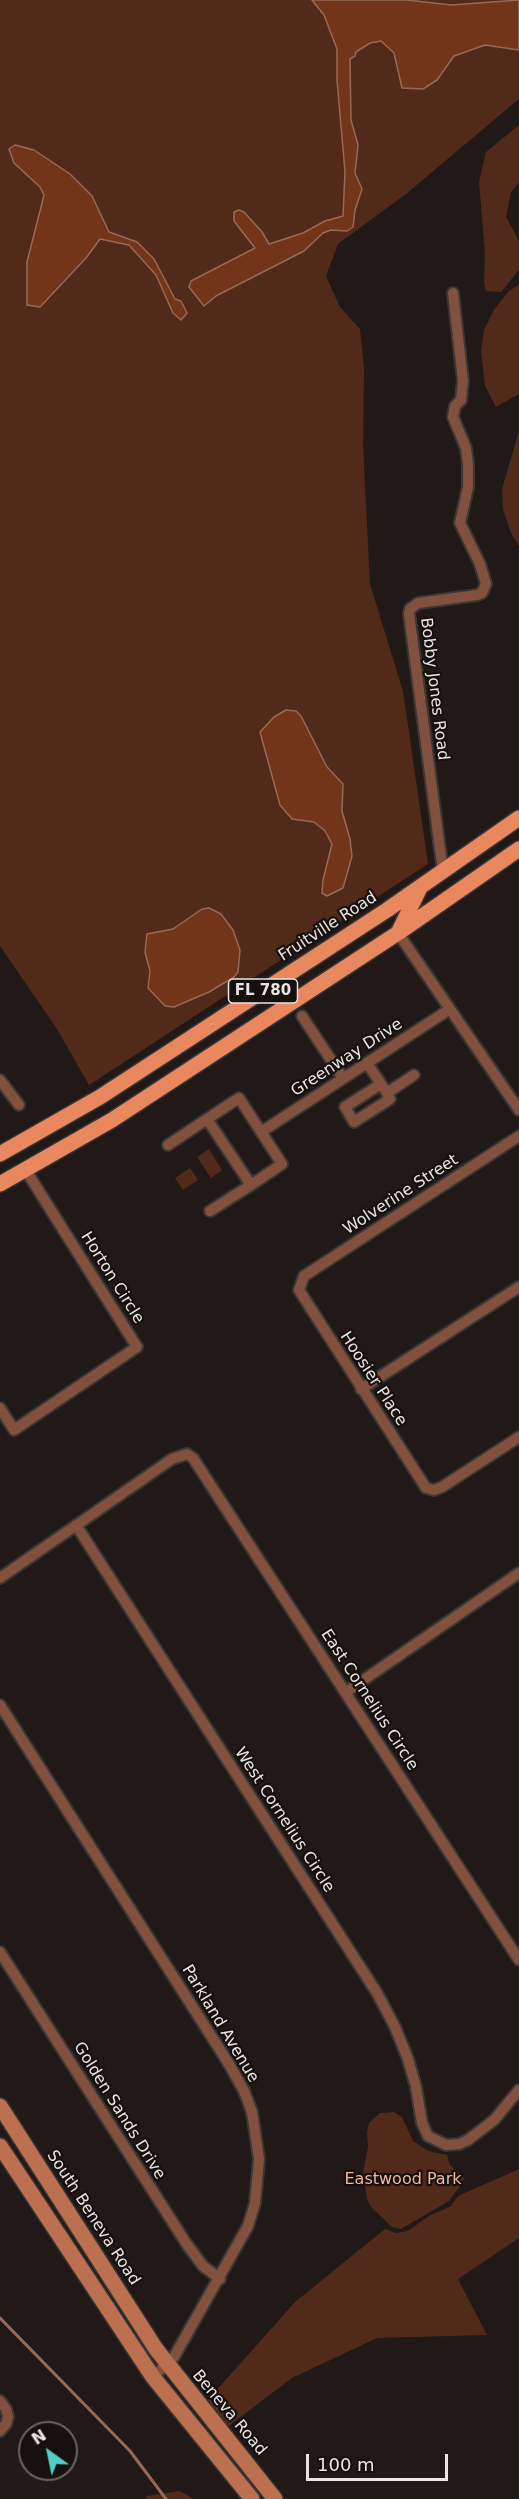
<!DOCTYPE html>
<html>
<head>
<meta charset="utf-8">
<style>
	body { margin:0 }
	#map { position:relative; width:519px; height:2499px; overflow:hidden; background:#201917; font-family:"DejaVu Sans",sans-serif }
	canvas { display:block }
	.north { position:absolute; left:18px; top:2421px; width:60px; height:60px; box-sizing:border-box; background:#16100e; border:2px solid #6a6563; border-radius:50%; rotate:327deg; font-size:16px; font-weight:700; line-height:24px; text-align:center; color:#e9e5e3 }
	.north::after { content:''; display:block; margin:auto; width:21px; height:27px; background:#53cdca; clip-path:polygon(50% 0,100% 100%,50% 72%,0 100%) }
	.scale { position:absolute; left:306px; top:2454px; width:142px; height:27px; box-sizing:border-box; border:3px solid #e9e5e3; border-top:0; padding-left:8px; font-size:18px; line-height:21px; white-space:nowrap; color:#e9e5e3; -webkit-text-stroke:4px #16100e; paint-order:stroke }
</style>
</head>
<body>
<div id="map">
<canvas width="519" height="2499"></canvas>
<div class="north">N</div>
<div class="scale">100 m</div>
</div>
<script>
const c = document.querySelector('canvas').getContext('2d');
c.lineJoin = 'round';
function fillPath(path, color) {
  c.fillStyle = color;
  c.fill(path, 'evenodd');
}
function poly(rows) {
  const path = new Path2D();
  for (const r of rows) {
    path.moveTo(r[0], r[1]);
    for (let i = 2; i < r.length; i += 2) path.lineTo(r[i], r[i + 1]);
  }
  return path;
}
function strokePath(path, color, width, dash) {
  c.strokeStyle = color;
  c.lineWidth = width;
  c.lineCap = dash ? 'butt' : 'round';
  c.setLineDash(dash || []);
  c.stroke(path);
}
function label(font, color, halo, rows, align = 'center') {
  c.font = font + ' "DejaVu Sans",sans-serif';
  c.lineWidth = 4.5;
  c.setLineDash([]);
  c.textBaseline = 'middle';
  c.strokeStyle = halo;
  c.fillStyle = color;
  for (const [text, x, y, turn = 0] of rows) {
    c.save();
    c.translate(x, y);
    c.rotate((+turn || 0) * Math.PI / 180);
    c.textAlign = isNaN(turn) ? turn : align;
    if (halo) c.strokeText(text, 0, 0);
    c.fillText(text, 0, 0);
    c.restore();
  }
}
const green = poly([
	[0,0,519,0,519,99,406,194,338,244,326,276,340,307,360,329,364,368,363,444,370,584,403,691,428,864,89,1085,57,1029,0,946],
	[519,125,519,183,511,192,506,217,519,241,519,270,501,292,486,291,484,283,485,253,479,182,486,152],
	[519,284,519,394,496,407,485,386,481,351,484,330,494,310,508,292],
	[519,431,519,546,511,533,503,509,502,489],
	[209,1149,222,1170,211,1178,197,1157],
	[190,1168,198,1180,183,1190,175,1178],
	[394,2112,402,2117,413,2141,428,2151,447,2155,450,2165,464,2177,462,2184,449,2201,401,2229,392,2227,371,2207,367,2199,363,2172,368,2147,367,2132,369,2123,380,2113],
	[519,2169,519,2238,458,2279,487,2335,377,2338,292,2378,226,2428,205,2403,295,2302,385,2229,396,2233,408,2231,429,2216,451,2206,458,2196],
	[180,2491,194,2499,146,2499,147,2496]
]);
const water = poly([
	[312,0,407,0,451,5,519,0,519,50,485,45,454,56,437,80,423,89,402,88,394,53,381,41,370,43,356,52,355,56,350,59,351,120,358,145,355,173,362,189,355,210,353,227,347,231,331,230,323,233,304,251,216,296,204,306,189,287,191,281,255,248,234,221,234,212,239,210,244,212,262,232,269,244,303,233,325,221,343,216,345,172,337,80,337,49,324,15,312,0],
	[15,145,34,150,70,174,92,196,109,232,137,242,154,259,175,299,181,301,187,313,181,320,173,313,156,275,129,245,100,239,86,258,40,307,27,305,27,262,44,195,40,187,14,163,9,149,15,145],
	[286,710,296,711,301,716,327,767,343,784,342,811,350,839,352,856,343,888,327,896,322,893,323,880,332,844,325,831,314,822,292,819,280,805,260,732,274,717,286,710],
	[209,908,221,914,233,930,240,950,238,972,234,977,209,992,174,1007,165,1006,148,988,150,971,145,952,147,934,173,929,202,909,209,908]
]);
const stream = poly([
	[0,2318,130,2451,166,2499]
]);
const minor = poly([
	[443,872,409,614,410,609,418,603,477,595,482,593,486,584,480,564,460,523,468,487,468,465,466,448,453,417,455,406,461,400,463,381,453,293],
	[398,933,519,1110],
	[302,1016,343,1078],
	[367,1063,387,1093,390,1099,354,1122,345,1107,381,1084],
	[0,1080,19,1105],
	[387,1093,414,1075],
	[239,1098,282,1164,251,1185,207,1119,239,1098],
	[261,1132,450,1009],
	[519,1136,304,1276,299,1290,426,1488,434,1490,442,1487,519,1437],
	[168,1145,207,1119],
	[210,1211,251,1185],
	[361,1389,519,1287],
	[0,1408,14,1430,137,1347,25,1169],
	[76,1525,377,1993,395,2027,408,2059,416,2087,422,2123,428,2136,446,2145,459,2144,468,2140,494,2120,519,2090],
	[0,1578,172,1459,187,1454,193,1458,519,1960],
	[346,1692,519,1573],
	[0,1705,229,2064,244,2091,252,2112,259,2159,255,2203,248,2226,174,2357,153,2377],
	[0,1952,186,2243,203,2266,220,2279],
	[0,2401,6,2409,8,2417,6,2424,0,2431]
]);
const secondary = poly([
	[0,2106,156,2349,275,2499],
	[0,2146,153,2377,252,2499]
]);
const primary = poly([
	[399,931,420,888],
	[0,1154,100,1097,387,910,519,818],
	[0,1184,112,1120,398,933,519,849]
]);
const shields = [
	[263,991,69]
];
const shieldNames = [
	["FL 780",263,991]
];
const streetNames = [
	["Bobby Jones Road",434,689,83],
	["Fruitville Road",328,927,-33],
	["Greenway Drive",347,1058,-33],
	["Wolverine Street",401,1195,-33],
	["Horton Circle",112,1278,58],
	["Hoosier Place",373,1379,57],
	["East Cornelius Circle",369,1700,57],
	["West Cornelius Circle",284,1820,57],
	["Parkland Avenue",220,2024,59],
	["Golden Sands Drive",119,2111,58],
	["South Beneva Road",93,2218,57],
	["Beneva Road",229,2413,50]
];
const parkNames = [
	["Eastwood Park",403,2180]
];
fillPath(green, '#512a19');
fillPath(water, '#733519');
strokePath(water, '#966a56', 1.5);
strokePath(stream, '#966a56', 3);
strokePath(minor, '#3c3634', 14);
strokePath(secondary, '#3c3634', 18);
strokePath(primary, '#3c3634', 18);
strokePath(minor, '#81513e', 10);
strokePath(secondary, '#bc7050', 15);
strokePath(primary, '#e9875e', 15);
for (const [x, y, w] of shields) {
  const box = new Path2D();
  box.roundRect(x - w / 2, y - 12, w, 24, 4.5);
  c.fillStyle = '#16100e';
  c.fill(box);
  strokePath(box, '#e9e5e3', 1.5);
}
label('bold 15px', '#e9e5e3', null, shieldNames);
label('16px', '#e9e5e3', '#16100e', streetNames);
label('16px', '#f2b7a0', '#16100e', parkNames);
</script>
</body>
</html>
